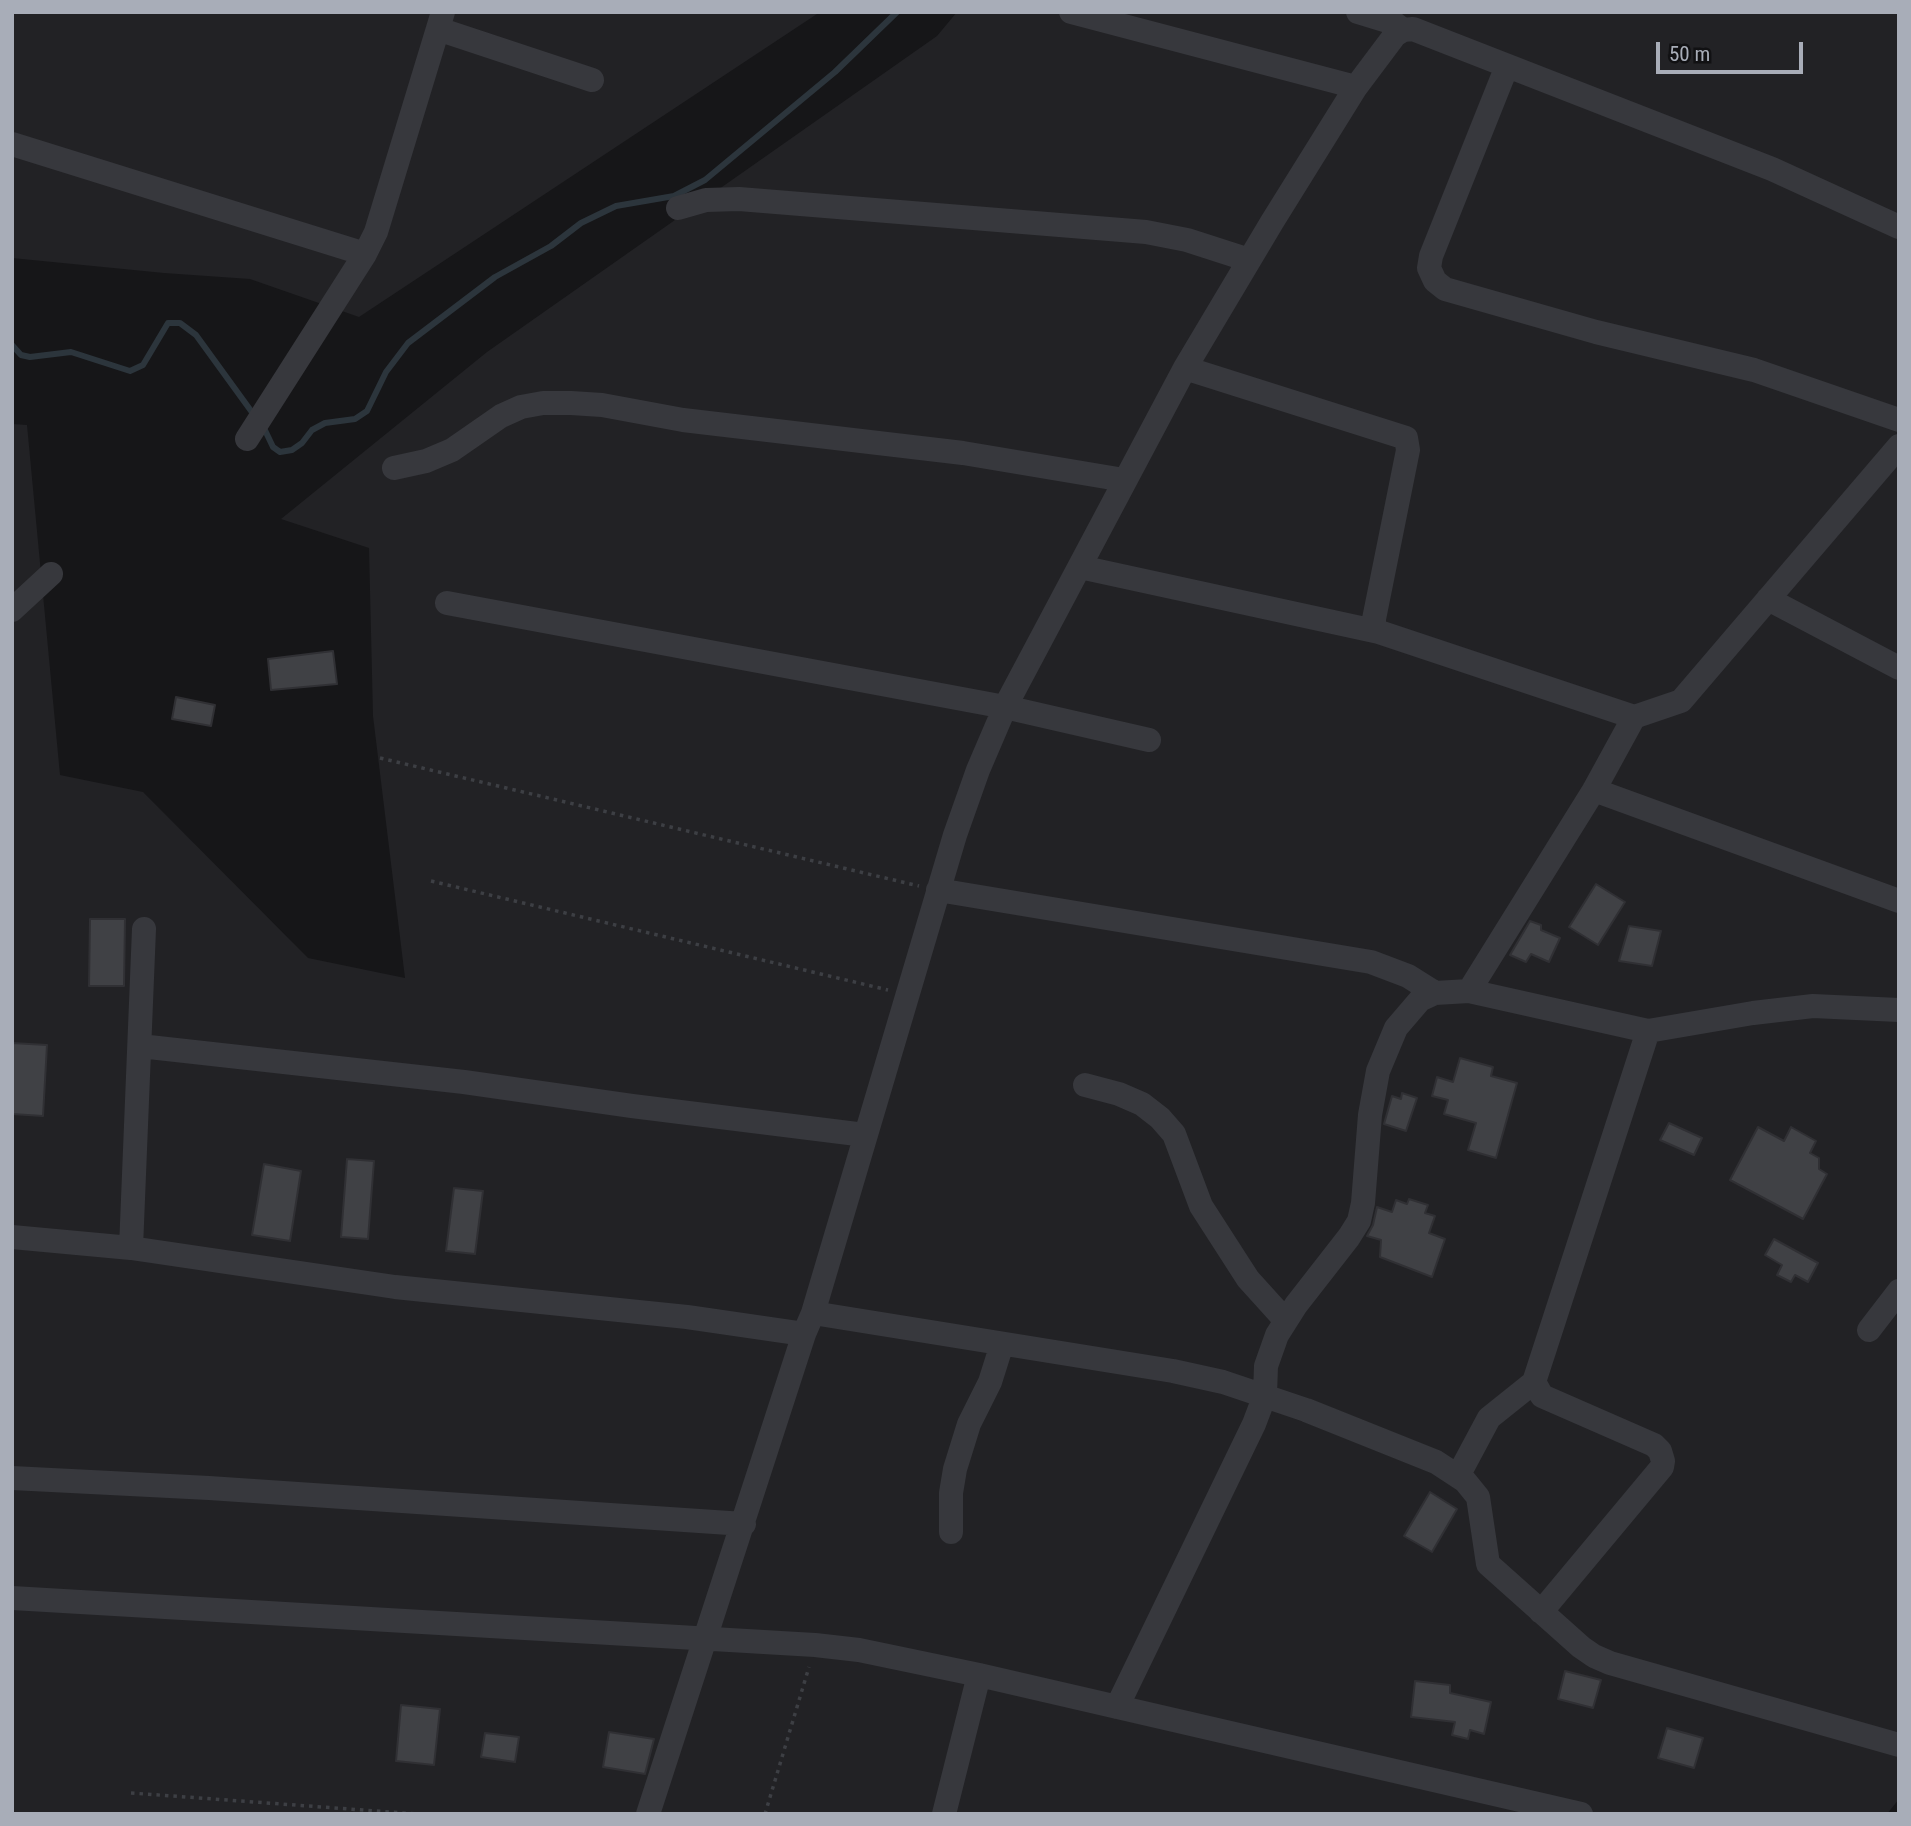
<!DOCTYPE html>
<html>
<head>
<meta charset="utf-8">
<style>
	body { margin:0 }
	#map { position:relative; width:1911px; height:1826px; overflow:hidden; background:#161618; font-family:"Roboto Condensed",sans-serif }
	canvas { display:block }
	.frame { position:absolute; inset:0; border:14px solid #a8adb8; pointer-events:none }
	.scale { position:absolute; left:1656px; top:42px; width:147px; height:32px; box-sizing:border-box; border:4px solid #a8adb8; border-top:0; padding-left:9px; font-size:21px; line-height:24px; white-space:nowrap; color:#a8adb8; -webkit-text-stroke:5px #111113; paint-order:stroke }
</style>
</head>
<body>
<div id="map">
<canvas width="1911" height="1826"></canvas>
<div class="frame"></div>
<div class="scale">50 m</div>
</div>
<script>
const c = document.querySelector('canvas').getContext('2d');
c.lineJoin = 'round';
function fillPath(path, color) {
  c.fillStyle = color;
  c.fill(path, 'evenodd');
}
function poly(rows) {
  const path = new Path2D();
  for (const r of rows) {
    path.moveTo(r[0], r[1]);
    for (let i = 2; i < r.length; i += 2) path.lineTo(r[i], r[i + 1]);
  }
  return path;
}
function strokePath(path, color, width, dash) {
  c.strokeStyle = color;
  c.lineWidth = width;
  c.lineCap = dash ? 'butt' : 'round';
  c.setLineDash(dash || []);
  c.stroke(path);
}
const built = poly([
	[12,12,820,12,359,317,250,279,164,273,12,258],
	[957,12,1899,12,1899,1799,1887,1814,12,1814,12,424,27,425,60,775,143,792,308,958,405,978,373,716,369,548,281,519,487,352,937,36]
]);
const stream = poly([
	[12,345,21,355,30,357,71,352,130,371,143,365,168,323,180,323,196,335,254,415],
	[263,426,273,447,280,452,292,450,302,443,312,430,325,423,355,419,367,411,386,372,408,343,495,277,551,246,581,223,616,206,674,196,705,180,835,72,897,12]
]);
const building = poly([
	[333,651,337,684,271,690,268,659,333,651],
	[176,697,215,705,211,726,172,719,176,697],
	[1596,884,1625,902,1598,945,1569,927,1596,884],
	[90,919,125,919,124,986,89,986,90,919],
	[1530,921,1541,925,1541,930,1560,938,1549,962,1531,954,1526,962,1510,955,1530,921],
	[1629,926,1661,931,1652,966,1619,961,1629,926],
	[12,1043,47,1045,43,1116,12,1114,12,1043],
	[1460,1058,1493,1067,1491,1076,1517,1083,1496,1158,1468,1150,1476,1123,1444,1114,1448,1100,1432,1096,1437,1077,1453,1082,1460,1058],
	[1402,1093,1417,1098,1406,1131,1384,1124,1392,1096,1401,1099,1402,1093],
	[1669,1123,1702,1138,1694,1155,1660,1140,1669,1123],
	[1758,1127,1784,1141,1791,1127,1816,1141,1810,1153,1819,1158,1819,1169,1827,1174,1803,1219,1730,1180,1758,1127],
	[347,1159,374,1161,368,1239,341,1237,347,1159],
	[264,1164,301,1171,290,1241,252,1235,264,1164],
	[454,1188,483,1191,475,1254,446,1251,454,1188],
	[1409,1199,1428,1205,1425,1213,1435,1216,1429,1233,1445,1239,1432,1277,1380,1257,1381,1240,1367,1236,1373,1225,1377,1207,1392,1212,1396,1200,1407,1204,1409,1199],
	[1774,1239,1818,1263,1808,1282,1795,1275,1791,1282,1777,1275,1782,1265,1765,1255,1774,1239],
	[1430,1492,1457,1509,1432,1552,1404,1536,1430,1492],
	[1565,1671,1601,1680,1593,1708,1558,1699,1565,1671],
	[1415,1681,1450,1685,1450,1693,1491,1702,1484,1734,1470,1730,1468,1739,1452,1735,1455,1722,1411,1717,1415,1681],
	[401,1705,440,1709,434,1765,396,1761,401,1705],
	[1667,1728,1703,1738,1694,1768,1658,1758,1667,1728],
	[609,1732,654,1739,645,1774,603,1767,609,1732],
	[485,1733,519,1737,515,1762,481,1757,485,1733]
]);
const path = poly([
	[380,758,919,886],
	[431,881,888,990],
	[131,1793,417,1814],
	[765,1814,809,1667]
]);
const minor = poly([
	[1071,12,1356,87],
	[1358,12,1394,23,1403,30],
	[438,29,592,80],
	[1507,66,1431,256,1429,268,1435,281,1445,289,1596,332,1754,370,1899,420],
	[12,144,365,254],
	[678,208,706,200,739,199,1146,232,1187,240,1249,260],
	[1185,368,1406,438,1408,450,1374,619,1374,626,1379,632,1634,717],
	[247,439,365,254,376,232,443,12],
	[394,468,426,461,452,450,501,416,521,407,543,403,571,403,602,405,683,420,963,453,1124,480],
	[1080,567,1379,632],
	[1768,599,1899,668],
	[447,603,1005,707,1149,740],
	[12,610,51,574],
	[1594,790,1899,901],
	[938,890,1371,962,1408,976,1435,993],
	[1469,991,1594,790,1634,717,1681,701,1899,446],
	[140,1046,464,1082,632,1106,865,1135],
	[1085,1085,1119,1094,1142,1104,1160,1118,1174,1134,1201,1206,1248,1279,1286,1321],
	[12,1237,131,1248,395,1287,687,1317,804,1334],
	[131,1248,144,929],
	[813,1313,1173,1371,1223,1382,1306,1410,1436,1462,1465,1481,1478,1497,1488,1564,1581,1647,1594,1656,1610,1663,1899,1745],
	[1869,1330,1899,1291],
	[1458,1476,1489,1418,1534,1382],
	[12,1478,209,1488,744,1524],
	[951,1532,951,1493,955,1469,969,1424,990,1382,1002,1344],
	[12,1598,815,1645,859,1650,979,1675,1581,1814],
	[1541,1612,1662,1467,1663,1461,1660,1451,1654,1445,1542,1396,1534,1382,1648,1031],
	[1117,1707,1254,1424,1265,1395,1266,1366,1277,1335,1296,1305,1349,1237,1359,1221,1363,1203,1370,1115,1378,1071,1396,1028,1420,1000,1435,993,1469,991,1648,1031,1753,1013,1813,1006,1899,1010],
	[648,1814,804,1334,813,1313,955,835,978,770,1005,707,1185,368,1272,222,1356,87,1395,35,1403,30,1413,29,1772,169,1899,227],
	[944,1814,979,1675]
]);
fillPath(built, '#222225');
strokePath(stream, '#2c353c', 6);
fillPath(building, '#404145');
strokePath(building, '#303034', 2);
strokePath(path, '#3d3f44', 3.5, [3.5, 5]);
strokePath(minor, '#37383d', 24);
</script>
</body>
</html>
